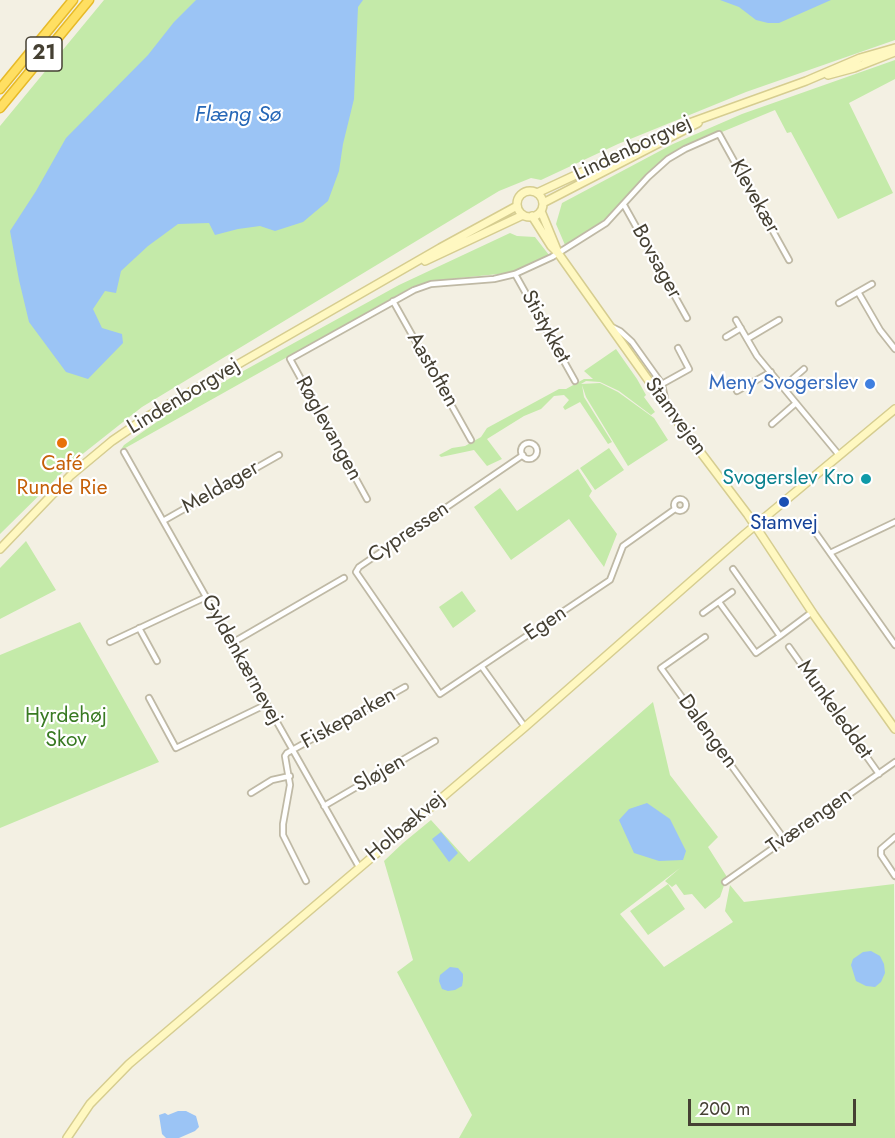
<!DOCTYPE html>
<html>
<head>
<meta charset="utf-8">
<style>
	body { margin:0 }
	#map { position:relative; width:895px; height:1138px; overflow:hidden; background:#f3f0e3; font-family:Jost,sans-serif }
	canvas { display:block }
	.scale { position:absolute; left:688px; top:1099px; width:168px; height:27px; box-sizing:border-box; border:3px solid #454033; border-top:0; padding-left:8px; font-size:18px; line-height:21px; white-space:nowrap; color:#454033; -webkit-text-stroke:4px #fff; paint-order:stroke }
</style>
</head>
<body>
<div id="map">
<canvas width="895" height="1138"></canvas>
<div class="scale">200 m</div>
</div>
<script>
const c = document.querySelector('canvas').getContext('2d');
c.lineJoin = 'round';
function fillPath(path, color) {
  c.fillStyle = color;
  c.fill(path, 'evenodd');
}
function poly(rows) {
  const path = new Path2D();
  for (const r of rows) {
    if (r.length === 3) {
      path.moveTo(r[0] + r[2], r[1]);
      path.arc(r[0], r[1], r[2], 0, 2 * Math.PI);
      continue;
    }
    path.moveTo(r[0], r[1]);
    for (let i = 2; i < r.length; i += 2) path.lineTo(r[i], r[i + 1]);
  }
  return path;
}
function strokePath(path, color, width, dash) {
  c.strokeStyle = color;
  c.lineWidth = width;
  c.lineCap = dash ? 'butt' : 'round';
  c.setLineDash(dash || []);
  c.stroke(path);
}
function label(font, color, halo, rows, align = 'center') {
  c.font = font + ' Jost,sans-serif';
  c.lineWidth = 4.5;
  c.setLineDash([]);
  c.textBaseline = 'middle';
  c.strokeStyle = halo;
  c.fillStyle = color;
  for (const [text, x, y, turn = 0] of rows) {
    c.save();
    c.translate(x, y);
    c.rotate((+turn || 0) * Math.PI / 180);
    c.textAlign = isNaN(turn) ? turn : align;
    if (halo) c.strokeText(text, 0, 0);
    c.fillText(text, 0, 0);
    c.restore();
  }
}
const green = poly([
	[104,0,895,0,895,40,746,92,618,144,541,180,531,178,499,191,142,407,75,460,0,534,0,126],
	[895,60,895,79,849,103,893,193,838,219,791,132,787,133,775,110,676,151,658,164,623,203,601,222,565,245,556,224,562,203,673,144,742,114],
	[510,233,517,236,535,237,549,255,529,266,508,273,430,281,412,287,120,451,124,445,178,407,399,285],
	[616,349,637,379,646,395,644,397,655,412,651,415,619,391,600,382,586,381,581,384,600,383,618,392,654,418,668,440,628,466,586,397,582,385,584,397,612,442,608,444,580,402,565,410,563,407,569,400,564,395,554,396,541,409,524,416,487,439,502,459,487,466,474,450,441,457,439,455,452,448,465,446,481,437,487,428,559,389,566,389,584,379,593,379,584,371],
	[609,448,624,470,595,490,580,468],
	[578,469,592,491,589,496,617,534,604,567,569,519,511,560,474,507,500,488,517,511],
	[26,541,56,590,0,619,0,568],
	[462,591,476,611,453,628,439,607],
	[80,622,159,762,0,828,0,655],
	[653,702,670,775,718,837,708,847,727,877,720,897,705,909,692,894,684,895,676,884,672,887,665,881,680,868,620,914,664,967,733,922,725,911,730,885,744,902,894,884,895,1138,459,1138,472,1115,397,972,413,960,384,861,403,843,431,820,469,862],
	[668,884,685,909,648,935,630,911]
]);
const water = poly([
	[196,0,363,0,358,7,354,99,343,144,339,171,328,201,303,222,275,231,260,226,238,229,215,235,209,223,178,224,148,246,121,271,116,293,105,291,93,309,102,328,122,334,123,343,88,379,66,372,29,322,19,280,10,231,36,191,66,138,148,55,174,22],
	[720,0,831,0,779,23,768,23,756,20,739,7],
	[647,803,670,819,686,851,683,860,659,861,634,853,619,820,629,809],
	[441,832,458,853,449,862,432,839],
	[871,951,880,956,884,964,885,973,881,982,875,987,866,986,856,981,851,965,853,959,863,952],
	[450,967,458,968,463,974,463,980,462,986,455,990,448,991,442,989,439,981,440,975],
	[178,1111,186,1111,196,1116,199,1127,195,1131,179,1138,166,1138,162,1134,159,1115,165,1113,168,1115]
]);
const street = poly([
	[624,205,687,318],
	[515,274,575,381],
	[858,292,872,284],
	[393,301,471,440],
	[839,303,858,292,880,330,895,349],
	[736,320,757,356,839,455],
	[612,327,620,331,632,342,662,384,666,403],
	[726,337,741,328],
	[747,339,779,320],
	[662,384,689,369,678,348],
	[783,387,804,369],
	[737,391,771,372],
	[772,424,796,403],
	[529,451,8],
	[124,452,359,867],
	[523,455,359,567,356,572,440,694,610,580,623,546,675,509],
	[680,505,6],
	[367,499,290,359,414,290,431,284,494,279,515,274,552,257,606,223,648,177,668,159,685,149,719,134,789,260],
	[163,521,279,455],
	[813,529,895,645],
	[830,553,895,522],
	[733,569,780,636,812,612],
	[719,602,756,653,780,636],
	[703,613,732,592],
	[139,628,157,661],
	[705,637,661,668,785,840],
	[110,642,206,597],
	[232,643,344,578],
	[789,647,879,774],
	[482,667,525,727],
	[149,698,176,748,267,704],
	[251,793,272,780,290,776],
	[324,806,435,741],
	[895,837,881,849,881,855,895,876],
	[306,881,283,835,283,824,290,785,285,756,287,753,405,687],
	[725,882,895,762]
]);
const secondary = poly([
	[828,75,854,68,895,52],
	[530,204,13],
	[537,193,681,126,806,81,860,58,895,48],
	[543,203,698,123],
	[541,211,557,250],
	[532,216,551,246,558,253,683,429,748,515,814,615,895,729],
	[425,261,523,215],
	[0,549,70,476,112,441,150,415,440,248,517,206],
	[67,1138,90,1104,129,1064,525,727,745,534,895,409]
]);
const highway = poly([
	[0,89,73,0],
	[0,108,89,0]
]);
const markers = [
	[870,384,6,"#3f7fe0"],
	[62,443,6,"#e8710a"],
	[866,479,6,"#0f9aa8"],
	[784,502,6,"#1a4fb4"]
];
const shields = [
	[44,54,36]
];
const shieldNames = [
	["21",44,54]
];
const streetNames = [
	["Lindenborgvej",633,149,-25],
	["Klevekær",754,197,61],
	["Bovsager",656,262,61],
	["Stistykket",545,327,61],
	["Aastoften",432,370,60],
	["Lindenborgvej",184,397,-31],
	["Stamvejen",675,417,54],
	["Røglevangen",328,429,61],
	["Meldager",221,488,-30],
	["Cypressen",409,533,-34],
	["Egen",546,624,-34],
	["Gyldenkærnevej",241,660,61],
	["Munkeleddet",834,710,55],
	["Fiskeparken",349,719,-29],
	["Dalengen",707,732,54],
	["Sløjen",380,774,-30],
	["Tværengen",810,822,-35],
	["Holbækvej",406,827,-40]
];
const shopNames = [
	["Meny Svogerslev",858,384]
];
const foodNames = [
	["Café",62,465],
	["Runde Rie",62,489]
];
const cultureNames = [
	["Svogerslev Kro",854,479]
];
const transitNames = [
	["Stamvej",784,524]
];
const parkNames = [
	["Hyrdehøj",66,717],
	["Skov",66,741]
];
const waterNames = [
	["Flæng Sø",238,116]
];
fillPath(green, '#c4eaa9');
fillPath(water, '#9bc4f5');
strokePath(street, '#bfb9a5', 8);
strokePath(secondary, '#d6cd90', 10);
strokePath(highway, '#e7ba29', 11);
strokePath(street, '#fff', 4.5);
strokePath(secondary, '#fff8c1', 7);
strokePath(highway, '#ffdf62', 8);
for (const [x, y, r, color] of markers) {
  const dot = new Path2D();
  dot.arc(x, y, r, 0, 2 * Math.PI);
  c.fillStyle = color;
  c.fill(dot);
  strokePath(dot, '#fff', 2);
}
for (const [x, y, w] of shields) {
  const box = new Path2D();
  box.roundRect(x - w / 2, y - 17, w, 34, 4.5);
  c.fillStyle = '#fff';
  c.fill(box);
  strokePath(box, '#454033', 1.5);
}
label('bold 20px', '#454033', null, shieldNames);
label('21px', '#454033', '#fff', streetNames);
label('21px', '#366cbe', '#fff', shopNames, 'right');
label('21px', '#c56008', '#fff', foodNames);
label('21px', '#0d838f', '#fff', cultureNames, 'right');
label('21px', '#164399', '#fff', transitNames);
label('21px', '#397a23', '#fff', parkNames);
label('italic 22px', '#2667b7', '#fff', waterNames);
</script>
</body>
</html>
